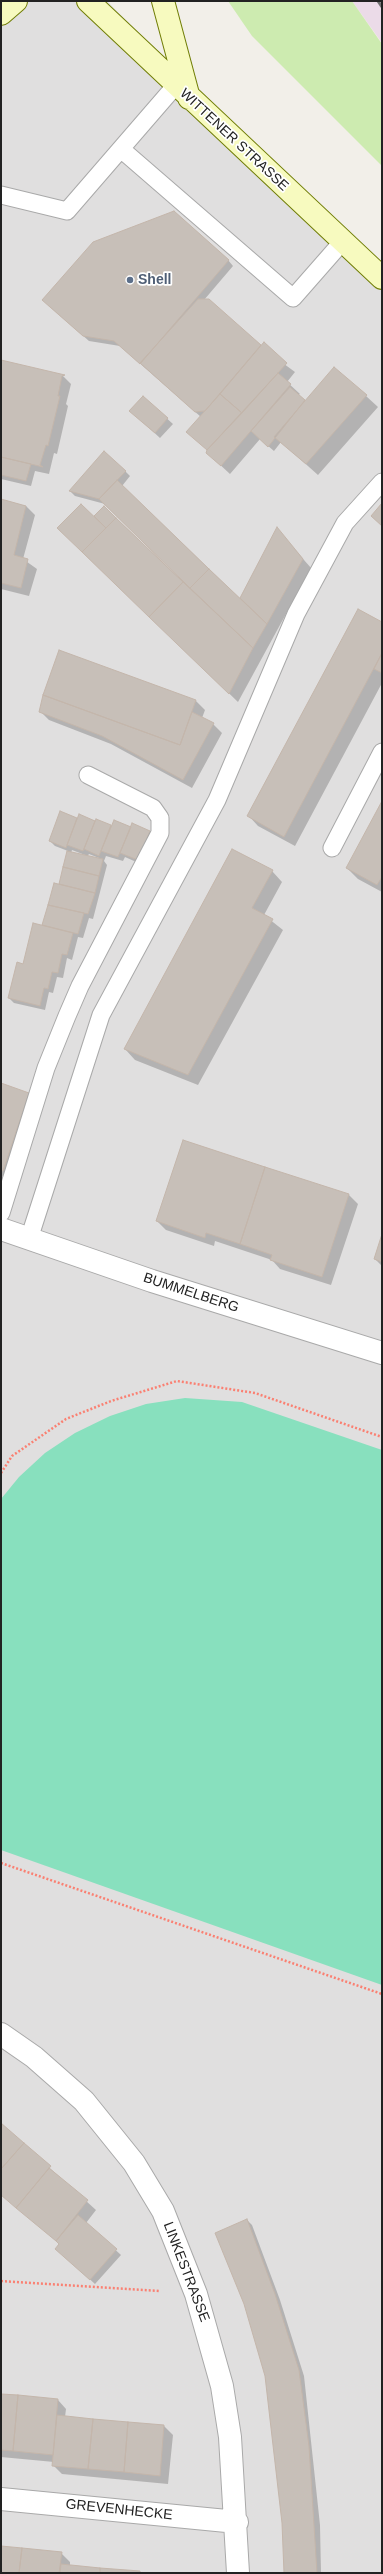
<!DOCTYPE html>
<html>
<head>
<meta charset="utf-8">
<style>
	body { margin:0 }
	#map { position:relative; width:383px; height:2574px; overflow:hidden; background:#f2efe9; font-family:Helvetica,sans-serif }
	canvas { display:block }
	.frame { position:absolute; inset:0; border:2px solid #222; pointer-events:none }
</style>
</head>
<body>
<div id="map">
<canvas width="383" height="2574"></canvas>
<div class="frame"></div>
</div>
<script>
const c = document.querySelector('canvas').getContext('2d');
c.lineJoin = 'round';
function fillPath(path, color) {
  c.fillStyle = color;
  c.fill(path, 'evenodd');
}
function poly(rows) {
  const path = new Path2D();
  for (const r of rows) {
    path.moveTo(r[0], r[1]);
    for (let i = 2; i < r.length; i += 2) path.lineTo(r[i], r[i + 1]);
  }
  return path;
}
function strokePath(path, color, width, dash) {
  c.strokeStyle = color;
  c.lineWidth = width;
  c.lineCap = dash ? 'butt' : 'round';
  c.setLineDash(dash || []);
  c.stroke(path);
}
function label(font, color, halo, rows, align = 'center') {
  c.font = font + ' Helvetica,sans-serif';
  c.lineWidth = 3.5;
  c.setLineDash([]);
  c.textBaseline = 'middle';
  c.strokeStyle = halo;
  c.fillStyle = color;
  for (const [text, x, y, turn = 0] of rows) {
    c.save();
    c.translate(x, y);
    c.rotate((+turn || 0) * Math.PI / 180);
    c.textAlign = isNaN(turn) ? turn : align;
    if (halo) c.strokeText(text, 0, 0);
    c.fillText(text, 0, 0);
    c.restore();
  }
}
const residential = poly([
	[1,1,107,1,178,73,382,266,382,2573,1,2573]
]);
const industrial = poly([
	[352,1,382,1,382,43]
]);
const grass = poly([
	[228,1,352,1,382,44,382,166,252,36]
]);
const pitch = poly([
	[185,1398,242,1402,382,1450,382,1985,1,1850,1,1499,19,1477,45,1453,75,1433,110,1416,146,1404]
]);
const shadow = poly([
	[228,260,233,266,204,300,208,300,261,347,295,372,287,382,300,394,298,395,306,402,366,396,378,407,318,475,281,442,274,451,260,439,230,474,216,461,201,417,120,346,89,341,48,305],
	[1,361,62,375,71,384,66,404,68,406,57,454,54,453,49,474,35,471,31,486,1,479],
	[143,397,173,424,160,438,136,416],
	[125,471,130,476,122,486,240,599,277,529,311,568,238,702,92,561,94,518,104,507,178,577,179,576,105,504,75,496,70,491],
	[1,500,26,506,35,515,23,559,37,569,29,596,1,589],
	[382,624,382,683,295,846,258,826,248,815],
	[60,651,196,701,205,710,202,718,213,724,222,733,192,788,111,744,49,720,40,711],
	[382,803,382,892,358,879,347,868],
	[61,812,78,819,79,816,112,826,149,832,154,837,143,865,125,857,123,861,106,856,104,861,107,865,93,919,89,918,83,938,78,937,72,960,67,958,63,978,57,977,53,993,49,992,45,1010,14,1003,9,998,43,926,55,884,60,885,68,851,55,846,50,841],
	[72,850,85,855,84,856,71,853],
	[89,854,99,858,99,859,87,857],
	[272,871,282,882,264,915,283,930,198,1085,135,1060,125,1049],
	[1,1084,29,1094,38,1103,12,1180,1,1176],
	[183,1141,349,1195,358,1204,331,1285,280,1269,272,1260,215,1241,214,1246,166,1230,157,1221],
	[382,1237,382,1266,375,1259],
	[1,2124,96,2210,86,2223,121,2255,95,2284,62,2254,60,2244,1,2194],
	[247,2220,252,2225,280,2300,304,2376,320,2525,321,2573,285,2573,283,2523],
	[1,2395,58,2400,66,2409,65,2417,164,2426,173,2435,168,2484,62,2474,53,2465,54,2462,1,2457],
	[1,2547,61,2553,70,2562,70,2566,145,2573,1,2573]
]);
const building = poly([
	[174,211,229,260,140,364,114,341,83,336,42,300,93,242,174,211],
	[198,299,209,299,261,345,205,411,195,412,140,363,198,299],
	[264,342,287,363,242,413,220,394,264,342],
	[1,360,65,375,62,376,58,396,60,396,48,446,46,445,40,465,43,467,1,457,1,360],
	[334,367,367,395,306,464,274,437,334,367],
	[278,373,291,384,221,466,206,453,207,450,278,373],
	[290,387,305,400,268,447,251,431,290,387],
	[220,394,242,413,207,450,186,432,220,394],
	[143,396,168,418,155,433,129,411,143,396],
	[104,451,126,471,99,499,69,491,104,451],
	[1,457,31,464,26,481,1,475,1,457],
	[117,480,209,569,190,588,99,499,117,480],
	[1,499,26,506,14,555,28,559,21,588,1,583,1,499],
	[382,503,382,526,371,516,382,503],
	[81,504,106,528,82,552,57,528,81,504],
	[104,506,116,518,106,528,94,516,104,506],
	[116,518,183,582,149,617,82,552,116,518],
	[277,527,303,559,267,624,240,598,277,527],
	[209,569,267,624,253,648,190,588,209,569],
	[183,582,253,648,229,694,149,617,183,582],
	[358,609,382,622,382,653,284,837,247,816,358,609],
	[59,650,196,700,180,745,43,695,59,650],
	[382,653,382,673,374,669,382,653],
	[43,695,180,745,192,712,214,723,183,780,102,736,39,712,43,695],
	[382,801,382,877,377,885,346,868,382,801],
	[60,811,77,818,66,848,49,841,60,811],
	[79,814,95,821,83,851,67,845,79,814],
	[96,819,111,825,99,856,84,849,96,819],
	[114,820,131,827,118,857,101,851,114,820],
	[132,823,150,831,138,860,120,853,132,823],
	[232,849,273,870,252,908,273,919,188,1075,124,1049,232,849],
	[67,851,103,859,99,876,63,867,67,851],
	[63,867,99,876,95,893,59,884,63,867],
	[54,883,95,893,88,914,48,905,54,883],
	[48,905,84,913,78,934,42,925,48,905],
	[33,923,73,933,67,955,62,954,58,973,52,972,48,989,44,988,40,1006,8,998,17,962,23,964,33,923],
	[1,1083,29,1093,3,1171,1,1171,1,1083],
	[183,1140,265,1167,240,1244,206,1233,205,1238,156,1221,183,1140],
	[265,1167,349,1194,322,1277,270,1260,272,1255,240,1244,265,1167],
	[382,1234,382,1262,374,1259,382,1234],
	[1,2123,24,2143,1,2169,1,2123],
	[24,2143,51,2166,16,2208,1,2195,1,2169,24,2143],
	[49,2168,88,2200,56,2241,16,2208,49,2168],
	[78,2215,117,2249,90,2280,55,2249,59,2244,56,2241,78,2215],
	[247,2219,275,2294,299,2370,309,2446,317,2573,284,2573,282,2523,265,2376,244,2304,215,2233,247,2219],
	[1,2394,18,2395,13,2451,1,2450,1,2394],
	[18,2395,58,2399,53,2455,13,2451,18,2395],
	[57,2415,93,2419,88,2469,52,2466,57,2415],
	[93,2419,128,2422,124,2472,88,2469,93,2419],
	[128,2422,164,2425,160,2476,124,2472,128,2422],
	[1,2546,22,2548,19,2573,1,2573,1,2546],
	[22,2548,62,2552,59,2573,19,2573,22,2548],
	[61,2564,100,2568,100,2573,60,2573,61,2564],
	[100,2568,140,2571,140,2573,100,2573,100,2568]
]);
const path = poly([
	[1,1473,12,1456,66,1419,111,1401,177,1381,255,1393,382,1437],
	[1,1863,382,1994],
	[1,2281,159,2291]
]);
const lane = poly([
	[121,149,293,298,343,241],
	[1,195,67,211,176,85],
	[332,848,382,752],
	[1,1213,46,1068,67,1016,80,986,160,833,160,818,153,808,88,775],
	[29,1239,101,1015,217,800,296,614,345,523,382,482]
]);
const street = poly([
	[1,1229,152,1281,382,1353],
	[1,2034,34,2057,84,2101,134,2163,163,2211,196,2294,222,2386,230,2437,238,2573],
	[1,2499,237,2522]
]);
const secondary = poly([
	[88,1,382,278],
	[163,1,189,98],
	[1,14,16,1]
]);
const rail = poly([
	[378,1,382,7]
]);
const markers = [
	[130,280,4,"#5c6f8a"]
];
const streetNames = [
	["WITTENER STRASSE",234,140,43],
	["BUMMELBERG",191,1293,18],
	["LINKESTRASSE",186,2272,69],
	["GREVENHECKE",119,2510,6]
];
const serviceNames = [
	["Shell",138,280]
];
fillPath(residential, '#e0dfdf');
fillPath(industrial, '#ebdbe8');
fillPath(grass, '#cdebb0');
fillPath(pitch, '#88e0be');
fillPath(shadow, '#0003');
fillPath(building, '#c7bfb8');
strokePath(building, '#c4b6ab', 1);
strokePath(lane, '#a9a9a9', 19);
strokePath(street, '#a9a9a9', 24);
strokePath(secondary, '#707d05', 24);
strokePath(path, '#fa8072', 2.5, [2, 2]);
strokePath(lane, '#fff', 17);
strokePath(street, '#fff', 22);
strokePath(secondary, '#f7fabf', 22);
strokePath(rail, '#707070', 3, [8, 8]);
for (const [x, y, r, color] of markers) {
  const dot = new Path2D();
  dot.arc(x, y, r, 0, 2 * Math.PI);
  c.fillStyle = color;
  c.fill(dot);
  strokePath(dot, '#fff', 1.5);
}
label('14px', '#222', '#fff', streetNames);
label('bold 14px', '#4e5e75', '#fff', serviceNames, 'left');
</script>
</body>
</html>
